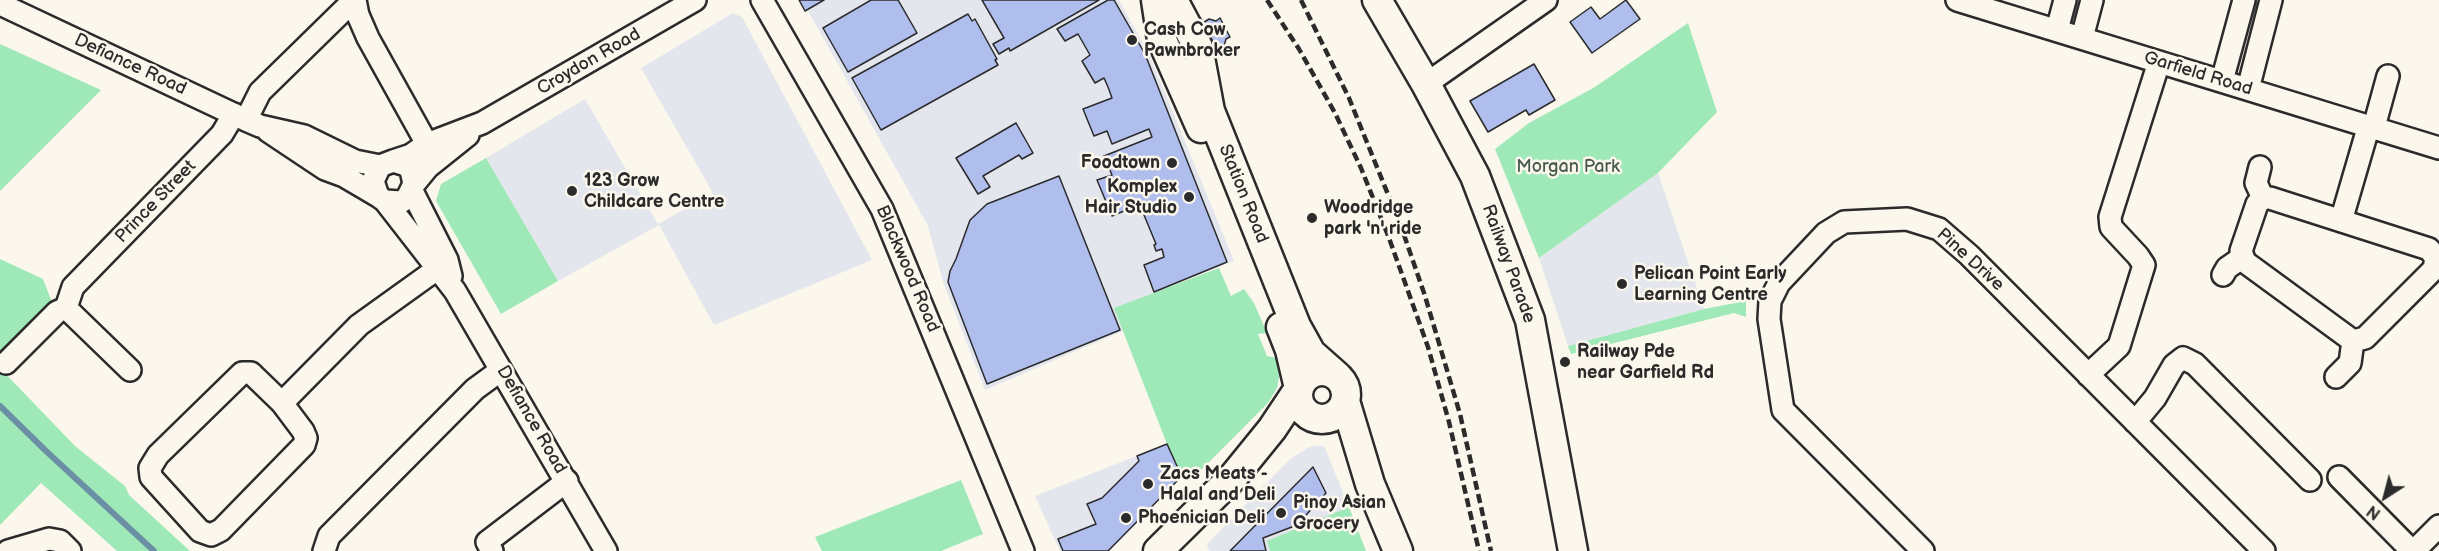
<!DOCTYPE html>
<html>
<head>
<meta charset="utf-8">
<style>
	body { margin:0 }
	#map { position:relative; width:2439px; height:551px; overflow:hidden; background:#fbf7ec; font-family:"Balsamiq Sans",sans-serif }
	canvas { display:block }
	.north { position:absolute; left:2355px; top:467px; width:60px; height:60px; -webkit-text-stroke:4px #fbf7ec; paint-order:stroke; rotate:216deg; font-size:16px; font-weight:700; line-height:24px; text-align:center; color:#2b2b2b }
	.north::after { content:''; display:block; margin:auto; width:21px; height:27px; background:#2b2b2b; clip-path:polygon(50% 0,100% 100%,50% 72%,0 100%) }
</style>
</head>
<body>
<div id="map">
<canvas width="2439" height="551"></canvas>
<div class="north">N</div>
</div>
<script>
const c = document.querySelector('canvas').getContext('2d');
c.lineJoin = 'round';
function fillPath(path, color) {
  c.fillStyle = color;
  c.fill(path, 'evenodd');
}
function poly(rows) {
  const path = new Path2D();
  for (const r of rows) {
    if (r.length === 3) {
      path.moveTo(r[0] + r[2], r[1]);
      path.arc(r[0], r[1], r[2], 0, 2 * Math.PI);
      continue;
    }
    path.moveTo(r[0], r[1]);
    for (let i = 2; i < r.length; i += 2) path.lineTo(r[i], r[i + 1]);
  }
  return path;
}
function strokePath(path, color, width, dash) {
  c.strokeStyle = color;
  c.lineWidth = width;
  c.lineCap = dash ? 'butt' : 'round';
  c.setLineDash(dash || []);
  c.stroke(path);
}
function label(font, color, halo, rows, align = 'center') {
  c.font = font + ' "Balsamiq Sans",sans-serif';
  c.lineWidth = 5;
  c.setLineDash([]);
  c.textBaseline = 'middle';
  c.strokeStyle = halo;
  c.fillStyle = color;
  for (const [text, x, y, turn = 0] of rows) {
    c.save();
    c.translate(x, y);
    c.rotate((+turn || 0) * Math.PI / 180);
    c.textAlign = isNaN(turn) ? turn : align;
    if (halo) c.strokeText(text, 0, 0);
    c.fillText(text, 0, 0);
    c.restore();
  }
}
const built = poly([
	[802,0,1119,0,1149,54,1234,261,1115,308,1123,331,985,390,943,282,928,226],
	[733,13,742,17,872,260,714,325,659,225,558,281,486,158,585,99,658,224,713,193,641,68],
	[1658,173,1704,309,1568,346,1539,258],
	[1167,444,1182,477,1109,551,1060,551,1035,496],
	[1311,446,1324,446,1349,507,1268,541,1270,551,1209,551,1207,544,1290,459]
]);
const green = poly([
	[1688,23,1717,112,1658,173,1539,258,1495,149,1529,123,1595,87],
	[0,44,101,90,0,191],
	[486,158,558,281,501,314,436,201,441,184],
	[0,259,43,279,52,302,0,356],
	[1219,268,1231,296,1244,289,1254,303,1267,333,1258,334,1267,356,1277,358,1279,378,1277,388,1268,403,1190,481,1182,477,1167,444,1114,308],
	[1746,301,1746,317,1734,313,1571,354,1568,346,1704,309],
	[0,368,75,446,125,486,129,495,190,551,117,551,41,483,0,525],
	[961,480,983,534,941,551,822,551,815,537],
	[1349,507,1366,551,1270,551,1267,541]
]);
const stream = poly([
	[0,406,46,451,154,551]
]);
const building = poly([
	[799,0,824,0,805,11,799,0],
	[871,0,898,0,917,33,848,72,823,28,871,0],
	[982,0,1099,0,1010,51,1009,48,999,54,993,44,1004,38,982,0],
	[1108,0,1114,0,1145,54,1227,262,1154,292,1144,265,1164,257,1162,249,1156,251,1154,245,1156,244,1144,215,1147,214,1143,203,1112,216,1097,180,1112,175,1104,156,1152,137,1149,129,1112,144,1107,131,1094,136,1083,109,1112,98,1108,87,1104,78,1095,83,1082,61,1090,55,1078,34,1065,41,1057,29,1108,0],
	[1626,0,1640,19,1592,53,1570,22,1591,7,1600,19,1626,0],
	[968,14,972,21,975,19,997,59,995,60,998,65,881,130,852,78,968,14],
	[1220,18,1230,37,1226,39,1224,46,1216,50,1206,38,1201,24,1209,19,1216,21,1220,18],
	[1534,64,1555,100,1529,115,1526,110,1488,132,1470,101,1534,64],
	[1016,123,1033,153,1022,159,1019,155,983,176,990,187,978,194,956,158,1016,123],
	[1059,176,1120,330,987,384,948,282,950,271,956,259,970,220,987,204,1059,176],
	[1167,444,1182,477,1177,481,1108,551,1063,551,1058,539,1096,524,1087,504,1102,498,1139,461,1137,456,1167,444],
	[1313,467,1326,493,1297,525,1263,538,1266,551,1230,551,1313,467]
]);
const street = poly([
	[355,0,358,15,368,38,427,144],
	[762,0,882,209,1023,551],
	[1957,0,2439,148],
	[0,4,246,120,260,126,304,136,355,161,380,166],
	[2057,30,2065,0],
	[2082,38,2092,0],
	[2222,81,2244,0],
	[1426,84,1546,0],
	[2248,89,2271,0],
	[246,120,260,92,354,0],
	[2374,127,2388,76],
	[268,131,325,169,344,176,378,196],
	[393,161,411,155,427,144,482,123,695,0],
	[2260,167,2256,183,2263,198],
	[414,184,411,170,406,165,393,161,380,166,373,181,378,196,385,201,401,202,407,198,414,184,428,167,468,135],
	[412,191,447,260,451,276],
	[2263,198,2270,198,2429,249,2436,258,2434,269,2365,338,2353,341,2245,262,2241,251,2257,204,2263,198],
	[385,201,455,291,606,551],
	[2341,221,2369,125],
	[2223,275,2227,268,2243,257],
	[6,363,57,312,66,308],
	[130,370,66,308,73,287,222,134,234,114],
	[2088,375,2119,346,2144,265,2138,256,2111,227,2110,217,2159,62],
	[2336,377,2350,363,2353,341],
	[282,403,303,431,306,438,304,445,221,530,211,535,200,531,151,477,150,468,158,455,242,373,251,373,282,403,359,325,437,269],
	[2135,422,2155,398,2174,365,2183,358,2195,364,2310,480],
	[2339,477,2412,551],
	[8,551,49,539,60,541,70,551],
	[324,551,329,536,475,389,501,370],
	[492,551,487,542,567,481],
	[1923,551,1783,410,1769,319,1770,301,1779,283,1826,233,1844,222,1907,219,1939,229,1969,255,2264,551],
	[2414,551,2439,526]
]);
const secondary = poly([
	[1156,0,1162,40,1201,128],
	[1173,0,1198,47,1210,111,1296,326,1311,353,1337,376],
	[1377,0,1426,84,1475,176,1530,320,1573,551],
	[1281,327,1290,350,1299,388],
	[1322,395,24],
	[1345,401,1370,484,1398,551],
	[1158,551,1233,477,1272,429,1298,390]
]);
const rail = poly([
	[1267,0,1299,49,1335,113,1361,168,1389,238,1428,347,1449,422,1479,551],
	[1301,0,1349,98,1402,229,1425,296,1460,414,1491,551]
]);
const markers = [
	[1132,40,6,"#2b2b2b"],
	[1172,163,6,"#2b2b2b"],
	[572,191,6,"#2b2b2b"],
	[1189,197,6,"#2b2b2b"],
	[1312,218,6,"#2b2b2b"],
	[1622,284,6,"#2b2b2b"],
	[1565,362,6,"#2b2b2b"],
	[1148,484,6,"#2b2b2b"],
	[1281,513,6,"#2b2b2b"],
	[1126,518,6,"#2b2b2b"]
];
const poiNames = [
	["Cash Cow",1144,30],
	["Pawnbroker",1144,51],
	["Foodtown",1160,163,"right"],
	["123 Grow",584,181],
	["Childcare Centre",584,202],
	["Komplex",1177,187,"right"],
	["Hair Studio",1177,208,"right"],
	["Woodridge",1324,208],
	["park 'n' ride",1324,229],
	["Pelican Point Early",1634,274],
	["Learning Centre",1634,295],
	["Railway Pde",1577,352],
	["near Garfield Rd",1577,373],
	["Zacs Meats -",1160,474],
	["Halal and Deli",1160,495],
	["Pinoy Asian",1293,503],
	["Grocery",1293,524],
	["Phoenician Deli",1138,518]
];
const streetNames = [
	["Croydon Road",589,62,-30],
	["Defiance Road",130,65,25],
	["Garfield Road",2198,74,17],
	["Station Road",1243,194,68],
	["Prince Street",156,202,-46],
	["Pine Drive",1970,260,42],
	["Railway Parade",1508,264,70],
	["Blackwood Road",907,269,67],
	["Defiance Road",531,420,60]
];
const parkNames = [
	["Morgan Park",1568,167]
];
fillPath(built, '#e4e6ed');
fillPath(green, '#9fe9b8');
strokePath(stream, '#6b90a5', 6);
fillPath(building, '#b0beee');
strokePath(building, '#2b2b2b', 1.5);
strokePath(street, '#2b2b2b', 26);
strokePath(secondary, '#2b2b2b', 33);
strokePath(street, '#fbf7ec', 21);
strokePath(secondary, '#fbf7ec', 28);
strokePath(rail, '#2b2b2b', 4.5, [9, 4.5]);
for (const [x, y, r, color] of markers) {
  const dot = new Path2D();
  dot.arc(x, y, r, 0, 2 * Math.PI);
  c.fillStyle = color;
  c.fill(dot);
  strokePath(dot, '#fbf7ec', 2);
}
label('bold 18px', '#2b2b2b', '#fbf7ec', poiNames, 'left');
label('18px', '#2b2b2b', '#fbf7ec', streetNames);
label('18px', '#485a4e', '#fbf7ec', parkNames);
</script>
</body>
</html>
